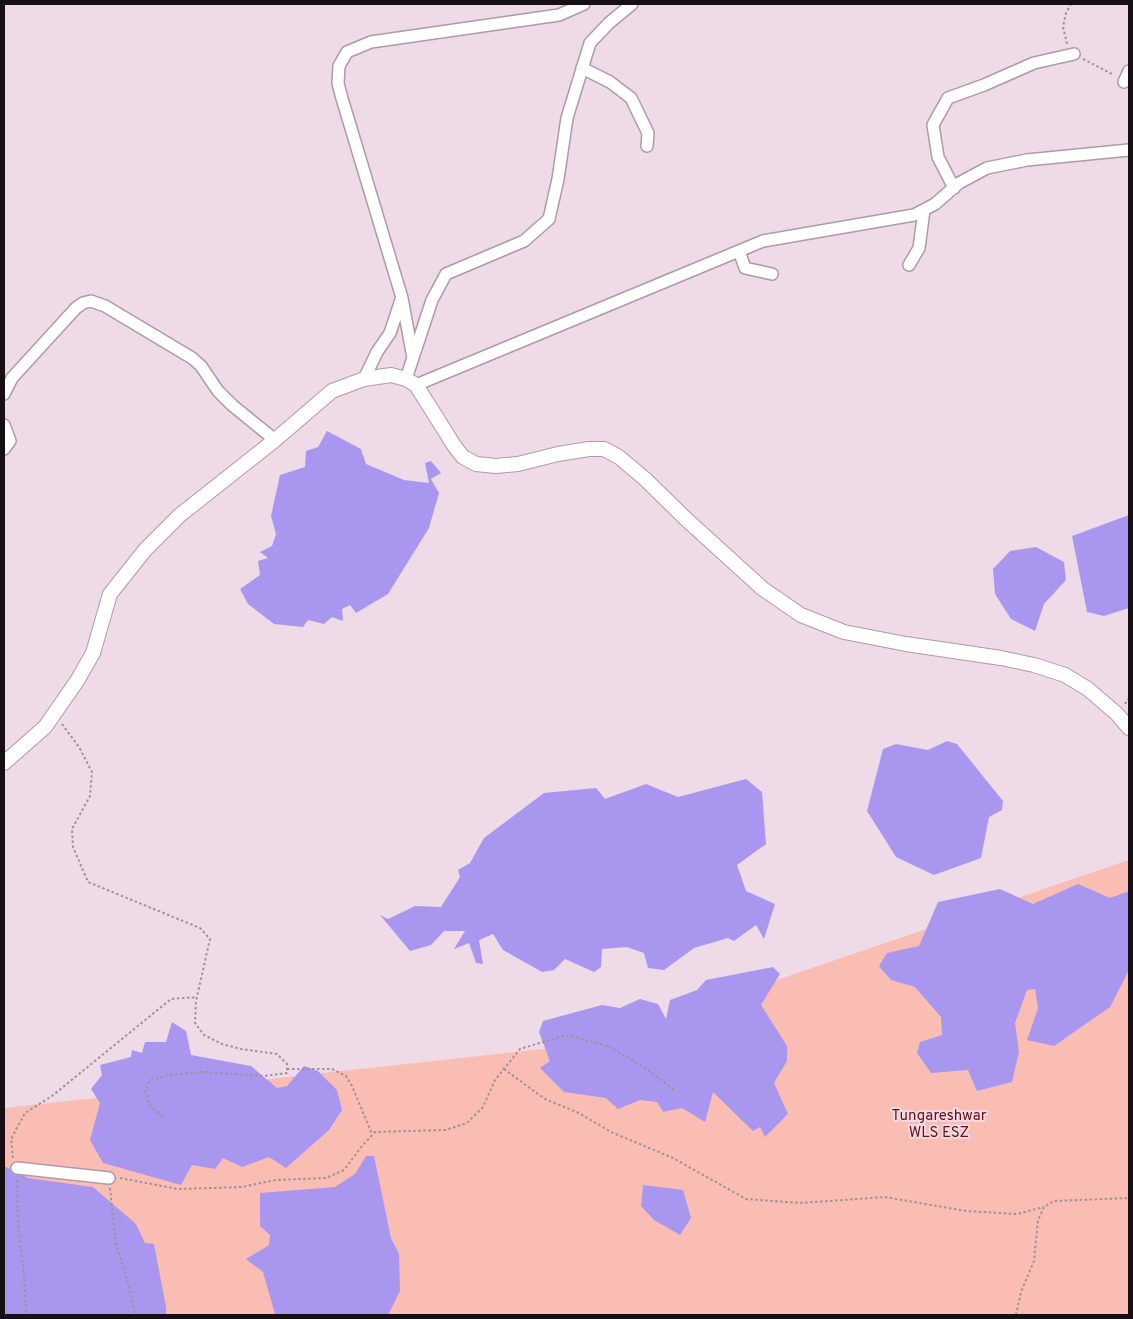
<!DOCTYPE html>
<html>
<head>
<meta charset="utf-8">
<style>
	body { margin:0 }
	#map { position:relative; width:1133px; height:1319px; overflow:hidden; background:#efdae7; font-family:Overpass,sans-serif }
	canvas { display:block }
	.frame { position:absolute; inset:0; border:5px solid #160f13; pointer-events:none }
</style>
</head>
<body>
<div id="map">
<canvas width="1133" height="1319"></canvas>
<div class="frame"></div>
</div>
<script>
const c = document.querySelector('canvas').getContext('2d');
c.lineJoin = 'round';
function fillPath(path, color) {
  c.fillStyle = color;
  c.fill(path, 'evenodd');
}
function poly(rows) {
  const path = new Path2D();
  for (const r of rows) {
    path.moveTo(r[0], r[1]);
    for (let i = 2; i < r.length; i += 2) path.lineTo(r[i], r[i + 1]);
  }
  return path;
}
function strokePath(path, color, width, dash) {
  c.strokeStyle = color;
  c.lineWidth = width;
  c.lineCap = dash ? 'butt' : 'round';
  c.setLineDash(dash || []);
  c.stroke(path);
}
function label(font, color, halo, rows, align = 'center') {
  c.font = font + ' Overpass,sans-serif';
  c.lineWidth = 4;
  c.setLineDash([]);
  c.textBaseline = 'middle';
  c.strokeStyle = halo;
  c.fillStyle = color;
  for (const [text, x, y, turn = 0] of rows) {
    c.save();
    c.translate(x, y);
    c.rotate((+turn || 0) * Math.PI / 180);
    c.textAlign = isNaN(turn) ? turn : align;
    if (halo) c.strokeText(text, 0, 0);
    c.fillText(text, 0, 0);
    c.restore();
  }
}
const green = poly([
	[1129,860,1129,1315,4,1315,4,1108,589,1044]
]);
const water = poly([
	[327,431,361,449,366,464,404,480,429,483,425,463,431,461,441,473,431,479,439,493,429,528,388,594,356,613,350,605,342,609,343,621,332,617,324,624,308,620,303,627,274,624,248,604,240,589,260,575,258,561,268,558,260,552,272,546,276,534,271,516,280,475,305,467,306,451,318,447],
	[1129,515,1129,608,1104,616,1087,612,1072,536],
	[1036,547,1064,562,1066,580,1044,604,1035,631,1011,619,995,594,993,569,1010,551],
	[947,741,957,744,1003,801,1002,810,989,817,981,858,934,875,896,857,867,811,883,749,896,744,928,750],
	[746,779,762,792,766,844,737,865,746,891,775,904,764,939,756,925,734,941,728,938,694,948,664,970,648,968,644,953,627,947,602,949,601,967,594,972,565,959,554,970,542,972,503,950,493,934,479,940,483,964,476,963,469,943,454,949,465,931,444,931,431,945,410,951,380,915,388,919,415,906,441,907,460,877,458,870,470,863,484,838,544,793,596,788,605,799,646,784,678,797],
	[1078,884,1110,898,1129,891,1129,970,1110,1007,1054,1046,1027,1040,1038,1008,1035,989,1027,990,1015,1023,1019,1052,1012,1082,977,1091,968,1070,931,1073,917,1053,920,1042,942,1035,941,1017,915,987,891,980,879,966,887,953,919,946,938,902,1000,889,1033,904],
	[773,967,780,974,761,1005,787,1046,787,1061,774,1083,788,1114,765,1137,760,1127,753,1131,713,1092,705,1122,682,1108,663,1112,657,1102,640,1100,618,1109,606,1098,564,1092,540,1068,550,1061,539,1032,543,1021,602,1005,620,1008,640,999,658,1004,666,1019,670,1000,697,990,706,980],
	[172,1022,186,1031,191,1055,251,1066,277,1088,287,1086,304,1066,318,1071,337,1090,342,1110,329,1130,286,1168,269,1157,242,1167,223,1158,215,1169,192,1165,181,1185,103,1163,90,1140,100,1103,91,1089,102,1075,100,1065,131,1057,132,1050,142,1053,145,1042,166,1042],
	[366,1156,374,1156,391,1238,399,1254,400,1291,388,1315,277,1315,275,1314,263,1272,246,1259,269,1245,270,1235,260,1226,260,1193,335,1187,355,1174],
	[4,1166,28,1178,93,1187,136,1224,145,1243,154,1244,166,1307,166,1315,4,1315],
	[643,1185,683,1190,691,1218,680,1235,654,1220,641,1206]
]);
const path = poly([
	[1067,44,1063,27,1066,13,1071,4],
	[1083,59,1114,75],
	[1125,704,1129,698],
	[62,724,79,747,92,772,90,796,72,829,73,847,88,882,200,928,210,939,196,1001,195,1023,204,1035,222,1044,241,1049,277,1054,287,1064,287,1073,279,1074,264,1076,204,1072,170,1075,150,1080,145,1090,149,1104,163,1118],
	[287,1069,332,1069,346,1076,352,1086,372,1134],
	[504,1069,545,1099,579,1113,611,1132,673,1158,746,1199,800,1203,885,1197,966,1211,1017,1214,1044,1207],
	[13,1158,11,1139,25,1113,52,1096,171,999,197,997],
	[120,1178,178,1189,242,1187,276,1180,326,1178,344,1170,362,1146,375,1132,445,1130,467,1123,483,1107,495,1080,520,1049,566,1035,608,1046,648,1070,674,1090],
	[17,1180,18,1224,24,1275,26,1315],
	[110,1188,116,1244,130,1290,135,1315],
	[1016,1315,1021,1292,1034,1261,1038,1220,1044,1207,1054,1201,1129,1198]
]);
const minor = poly([
	[582,68,610,82,631,98,648,133,647,146],
	[1124,82,1129,71],
	[954,188,938,157,933,125,948,98,984,85,1034,63,1074,54],
	[739,251,745,268,772,274],
	[909,265,919,248,924,210],
	[413,358,402,298,341,95,338,83,339,66,347,52,371,42,559,15,584,4],
	[364,379,377,352,390,333,401,300],
	[406,379,432,300,446,274,524,241,549,219,558,179,567,118,590,43,609,23,632,4],
	[416,385,763,241,914,215,935,204,959,183,987,168,1027,160,1129,150],
	[4,394,12,378,76,308,83,303,91,301,105,306,192,358,201,366,218,391,232,405,275,440],
	[4,425,10,441,4,449],
	[17,1168,109,1178]
]);
const tertiary = poly([
	[4,763,45,727,77,681,93,653,110,594,145,550,180,515,275,440,332,391,364,379,391,375,406,379,416,385,455,447,463,457,476,464,496,466,518,464,558,454,589,449,604,449,619,457,645,479,687,520,763,589,801,615,844,632,906,644,1001,658,1034,665,1065,675,1088,689,1117,714,1129,728]
]);
const parkNames = [
	["Tungareshwar",939,1117],
	["WLS ESZ",939,1134]
];
fillPath(green, '#fabdb4');
fillPath(water, '#a997ef');
strokePath(minor, '#ae9ba7', 14);
strokePath(tertiary, '#ae9ba7', 16);
strokePath(path, '#a1919a', 2, [2.5, 2.5]);
strokePath(minor, '#fff', 11);
strokePath(tertiary, '#fff', 14);
label('15px', '#6b100c', '#efdae7', parkNames);
</script>
</body>
</html>
